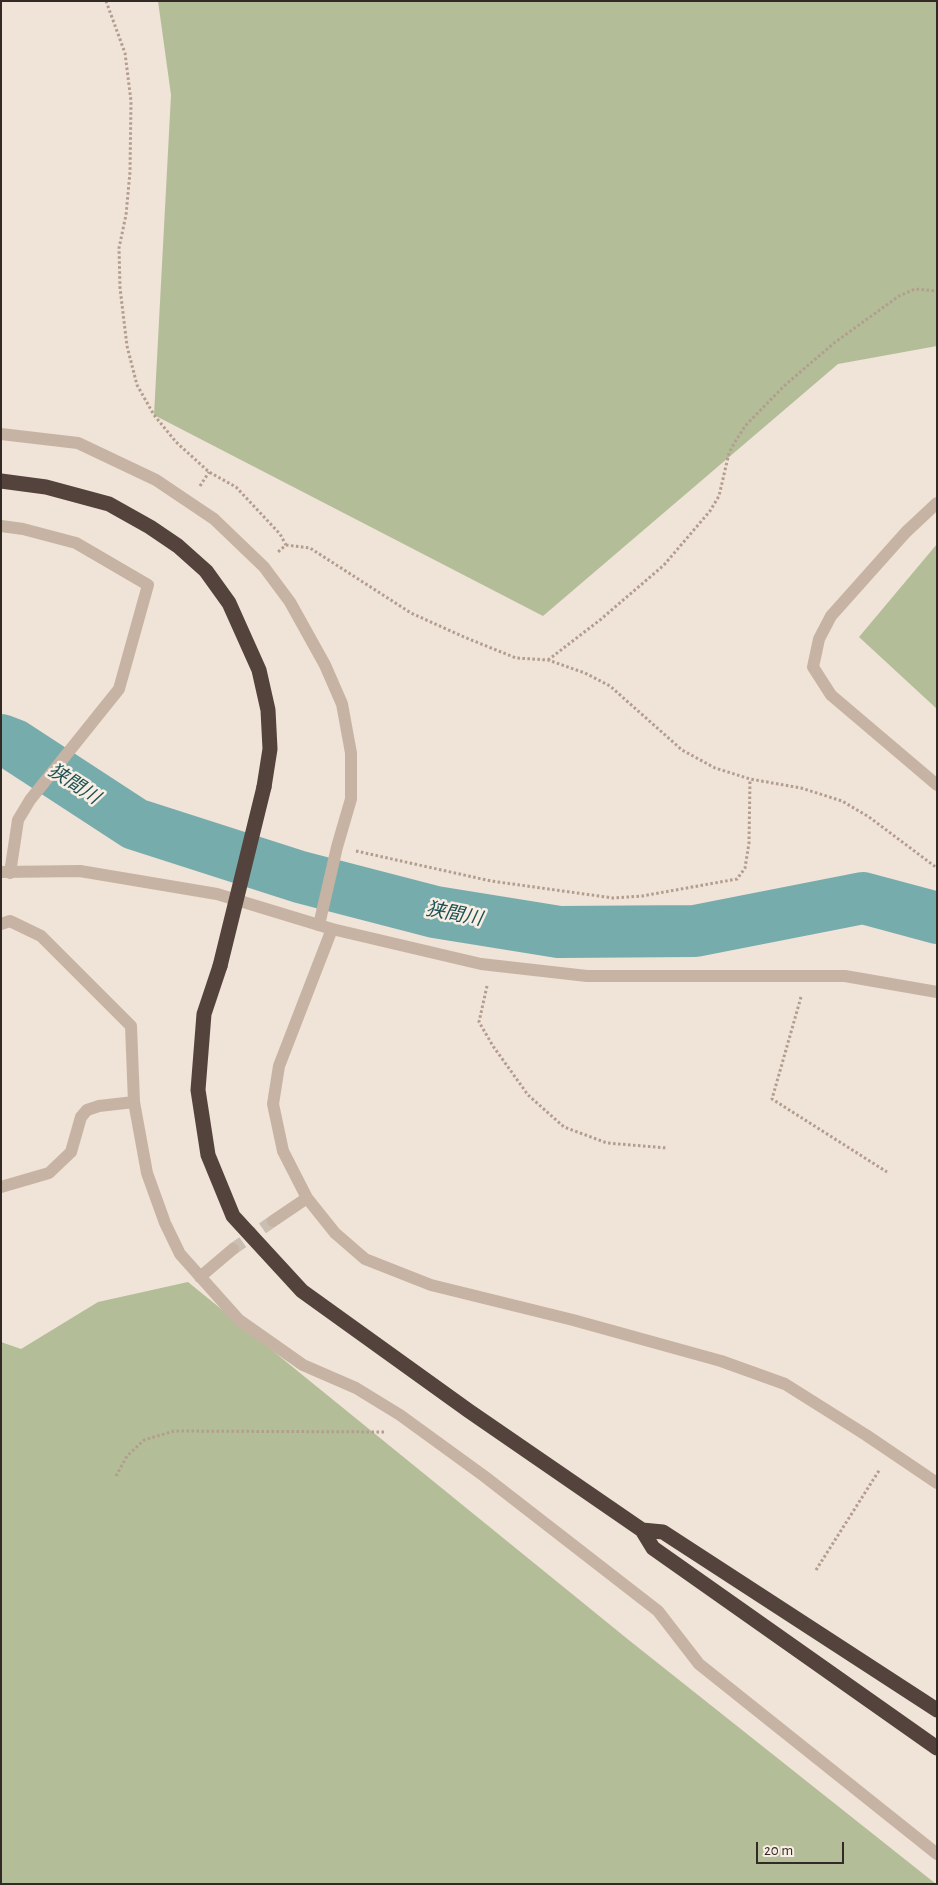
<!DOCTYPE html>
<html>
<head>
<meta charset="utf-8">
<style>
	body { margin:0 }
	#map { position:relative; width:938px; height:1885px; overflow:hidden; background:#f0e3d7; font-family:"Alegreya Sans",sans-serif }
	canvas { display:block }
	.frame { position:absolute; inset:0; border:2px solid #332925; pointer-events:none }
	.scale { position:absolute; left:756px; top:1842px; width:88px; height:22px; box-sizing:border-box; border:2px solid #332925; border-top:0; padding-left:6px; font-size:15px; line-height:18px; white-space:nowrap; color:#332925; -webkit-text-stroke:4px #f8eee3; paint-order:stroke }
</style>
</head>
<body>
<div id="map">
<canvas width="938" height="1885"></canvas>
<div class="frame"></div>
<div class="scale">20 m</div>
</div>
<script>
const c = document.querySelector('canvas').getContext('2d');
c.lineJoin = 'round';
function fillPath(path, color) {
  c.fillStyle = color;
  c.fill(path, 'evenodd');
}
function poly(rows) {
  const path = new Path2D();
  for (const r of rows) {
    path.moveTo(r[0], r[1]);
    for (let i = 2; i < r.length; i += 2) path.lineTo(r[i], r[i + 1]);
  }
  return path;
}
function strokePath(path, color, width, dash) {
  c.strokeStyle = color;
  c.lineWidth = width;
  c.lineCap = dash ? 'butt' : 'round';
  c.setLineDash(dash || []);
  c.stroke(path);
}
function label(font, color, halo, rows, align = 'center') {
  c.font = font + ' "Alegreya Sans","Noto Sans JP",sans-serif';
  c.lineWidth = 5;
  c.setLineDash([]);
  c.textBaseline = 'middle';
  c.strokeStyle = halo;
  c.fillStyle = color;
  for (const [text, x, y, turn = 0] of rows) {
    c.save();
    c.translate(x, y);
    c.rotate((+turn || 0) * Math.PI / 180);
    c.textAlign = isNaN(turn) ? turn : align;
    if (halo) c.strokeText(text, 0, 0);
    c.fillText(text, 0, 0);
    c.restore();
  }
}
const green = poly([
	[158,1,937,1,937,346,838,364,543,616,154,415,171,95],
	[937,544,937,709,859,637],
	[188,1282,630,1641,936,1884,1,1884,1,1342,21,1349,98,1302]
]);
const river = poly([
	[1,740,14,745,135,824,300,877,435,912,559,932,695,931,863,898,937,918]
]);
const minorTunnel = poly([
	[233,1249,273,1221]
]);
const path = poly([
	[106,1,125,53,131,101,130,172,126,215,119,248,120,288,127,346,137,385,154,415,176,442,209,472,236,487,280,534,286,545,278,552],
	[200,486,209,472],
	[286,545,310,548,411,613,464,637,516,658,548,660,585,673,610,686,682,750,715,768,750,779,801,788,842,801,869,817,937,868],
	[548,660,600,620,664,565,710,511,719,496,729,453,735,442,745,426,784,386,834,343,899,296,915,289,937,291],
	[356,851,491,881,613,898,642,896,737,879,745,868,749,843,750,779],
	[487,986,479,1022,493,1046,528,1095,564,1127,607,1143,667,1148],
	[801,997,772,1099,887,1172],
	[116,1476,127,1456,144,1440,174,1431,386,1432],
	[816,1570,880,1469]
]);
const minor = poly([
	[1,434,78,443,156,480,214,519,264,567,290,602,325,665,342,704,351,753,351,799,337,847,319,925],
	[937,503,906,532,831,616,819,639,813,667,831,695,937,785],
	[1,526,23,529,76,543,148,585,119,689,30,800,18,820,10,873],
	[1,924,10,921,41,936,131,1026,134,1102,99,1106,87,1110,81,1117,71,1152,49,1173,1,1187],
	[332,929,279,1066,273,1104,283,1151,307,1198,335,1233,365,1259,431,1285,573,1320,721,1361,785,1384,866,1435,937,1483],
	[134,1102,147,1173,165,1223,180,1254,239,1320,303,1365,356,1388,400,1415,484,1476,658,1611,699,1664,937,1854],
	[273,1221,307,1198],
	[200,1277,233,1249]
]);
const tertiary = poly([
	[1,872,80,871,217,894,332,929,481,964,587,976,845,976,937,992]
]);
const motorway = poly([
	[1,481,46,487,109,504,150,527,178,546,206,571,229,603,259,670,268,710,270,749,264,787],
	[220,966,204,1014,198,1090,208,1155,233,1216,302,1291,469,1411,642,1530,653,1548,937,1748],
	[642,1530,663,1532,937,1710]
]);
const motorwayBridge = poly([
	[220,966,264,787]
]);
const waterNames = [
	["狭間川",74,784,33],
	["狭間川",454,914,11]
];
fillPath(green, '#b3be98');
strokePath(river, '#77acac', 52);
strokePath(minorTunnel, '#cabeb3', 12, [12, 6]);
strokePath(path, '#b39d8e', 3, [2.5, 2.5]);
strokePath(minor, '#c7b3a4', 12);
strokePath(tertiary, '#c7b3a4', 12);
strokePath(motorway, '#54433c', 15);
strokePath(motorwayBridge, '#54433c', 15);
label('italic 19px', '#1c5153', '#f8eee3', waterNames);
</script>
</body>
</html>
